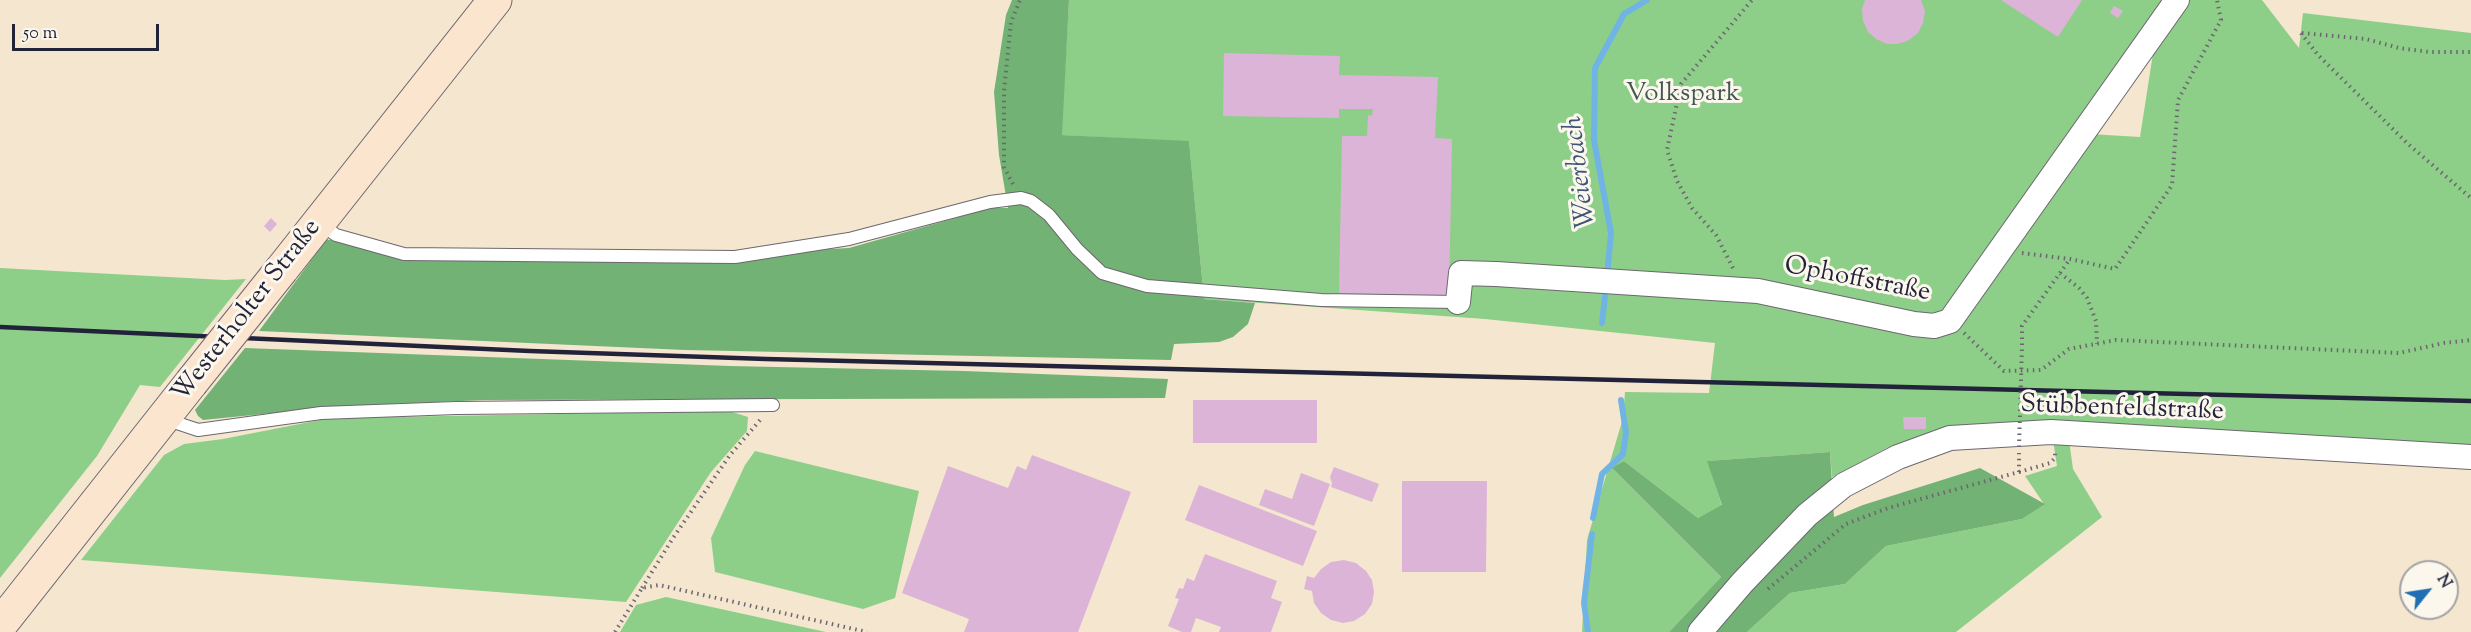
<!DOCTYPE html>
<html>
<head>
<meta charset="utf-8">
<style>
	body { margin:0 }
	#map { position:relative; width:2471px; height:632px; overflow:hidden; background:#f5e7cf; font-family:"Sorts Mill Goudy",serif }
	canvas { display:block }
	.north { position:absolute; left:2399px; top:560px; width:60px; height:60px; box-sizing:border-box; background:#fbf7ec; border:2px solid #a4a2a5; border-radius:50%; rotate:60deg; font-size:16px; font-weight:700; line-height:24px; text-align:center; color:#22223b }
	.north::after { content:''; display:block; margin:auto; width:21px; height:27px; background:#1f6fb2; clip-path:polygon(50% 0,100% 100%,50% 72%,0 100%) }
	.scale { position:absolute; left:12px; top:24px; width:147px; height:27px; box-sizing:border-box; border:3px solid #22223b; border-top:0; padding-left:8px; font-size:18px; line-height:21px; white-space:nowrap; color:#22223b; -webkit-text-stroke:4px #fbf7ec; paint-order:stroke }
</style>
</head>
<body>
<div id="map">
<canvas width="2471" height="632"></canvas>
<div class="north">N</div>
<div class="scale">50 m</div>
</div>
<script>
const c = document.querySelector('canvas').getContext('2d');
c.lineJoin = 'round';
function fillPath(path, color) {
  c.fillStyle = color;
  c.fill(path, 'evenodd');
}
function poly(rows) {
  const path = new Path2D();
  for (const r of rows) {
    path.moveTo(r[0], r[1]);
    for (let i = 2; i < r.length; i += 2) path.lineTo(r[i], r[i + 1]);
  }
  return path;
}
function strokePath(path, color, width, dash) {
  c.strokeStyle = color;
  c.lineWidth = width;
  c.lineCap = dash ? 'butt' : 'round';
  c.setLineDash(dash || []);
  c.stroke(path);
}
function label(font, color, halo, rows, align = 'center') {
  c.font = font + ' "Sorts Mill Goudy",serif';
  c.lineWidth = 6;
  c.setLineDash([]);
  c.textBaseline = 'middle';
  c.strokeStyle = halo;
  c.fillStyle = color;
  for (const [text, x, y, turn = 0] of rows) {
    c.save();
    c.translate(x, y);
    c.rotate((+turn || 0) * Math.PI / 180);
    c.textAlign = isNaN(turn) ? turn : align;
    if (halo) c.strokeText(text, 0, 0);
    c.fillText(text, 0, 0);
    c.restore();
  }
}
const green = poly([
	[1069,0,2167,0,2090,134,2140,137,2154,47,2189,0,2262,0,2299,48,2303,13,2471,33,2471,446,1943,432,1887,448,1832,477,1830,452,1708,461,1722,506,1698,518,1624,461,1613,469,1721,577,1669,632,1582,632,1587,540,1623,418,1625,392,1709,393,1715,343,1485,319,1204,299,1189,142,1061,135],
	[0,268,225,280,246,279,160,387,140,385,97,456,0,578],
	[729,411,748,417,747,431,711,472,626,602,81,560,164,455,184,444,223,439,330,418],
	[2053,440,2069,440,2073,469,2102,517,1956,632,1747,632,1790,593,1845,584,1886,546,2022,519,2044,504,2025,476,2057,466],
	[755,451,919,491,895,598,863,609,715,572,711,538,745,465],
	[666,597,826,632,827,632,620,632,636,605]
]);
const forest = poly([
	[1012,0,1069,0,1062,135,1189,141,1204,299,1255,303,1248,324,1233,337,1219,342,1174,344,1171,360,685,350,259,331,326,240,366,237,413,251,730,254,849,248,991,208,1008,208,999,155,994,92,1006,15],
	[245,348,730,366,964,371,1168,379,1165,398,484,400,343,406,203,420,198,416,195,410],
	[1830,452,1834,517,1863,505,1980,468,2045,504,2022,519,1886,546,1845,584,1790,593,1747,632,1669,632,1721,577,1612,468,1624,461,1698,518,1722,505,1707,461]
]);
const stream = poly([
	[1607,277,1611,233,1594,140,1595,68,1624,14,1647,0],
	[1602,323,1606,287],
	[1593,518,1602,474,1623,454,1626,432,1621,400],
	[1588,632,1584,603,1592,534]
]);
const building = poly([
	[1865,0,1921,0,1925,11,1923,23,1918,33,1909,40,1898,44,1887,44,1876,39,1868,32,1863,21,1862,9],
	[2001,0,2082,0,2058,37],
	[2114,6,2123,11,2118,18,2110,13],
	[1224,53,1340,56,1339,75,1438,77,1435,138,1452,139,1449,296,1339,293,1342,136,1367,136,1368,115,1372,116,1373,109,1339,109,1339,118,1223,116],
	[271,218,277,224,270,232,264,226],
	[1193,400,1317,400,1317,443,1193,443],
	[1903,417,1926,417,1926,429,1904,429],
	[1032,455,1131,492,1078,632,964,632,969,619,902,593,948,466,1008,488,1017,466,1026,470],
	[1334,467,1379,484,1372,502,1331,487,1332,483,1330,477],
	[1301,473,1330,484,1314,526,1259,505,1265,489,1292,499],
	[1402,481,1487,481,1486,572,1402,572],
	[1199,485,1317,531,1303,566,1185,520],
	[1205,554,1277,581,1271,598,1282,602,1271,632,1219,632,1221,627,1196,618,1191,632,1182,632,1168,626,1179,599,1175,598,1179,588,1183,589,1187,578,1194,581],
	[1344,560,1356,563,1366,571,1372,580,1374,592,1372,604,1365,614,1354,621,1343,623,1331,620,1321,613,1314,603,1312,591,1304,589,1307,576,1314,578,1321,569,1331,562]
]);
const path = poly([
	[2301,33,2318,55,2408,144,2471,198],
	[2302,33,2366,39,2399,48,2429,52,2471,52],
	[1013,184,1004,167,1004,91,1011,22,1020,0],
	[2022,253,2070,259,2115,269,2172,185,2178,100,2221,20,2217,0],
	[1733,268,1716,235,1692,208,1677,181,1667,150,1681,84,1752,0],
	[2060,273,2079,288,2087,298,2096,321,2097,344],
	[1964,333,2004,371,2041,370,2069,349,2116,340,2399,353,2444,343,2471,340],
	[2022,345,2022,326,2070,259],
	[2019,472,2050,463,2055,458,2055,453],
	[642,588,673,538,730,455,761,419],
	[1768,589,1846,524,1888,508,2019,472,2019,453],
	[615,632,642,588,659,585,867,632]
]);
const lane = poly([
	[319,223,336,235,404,254,735,257,849,239,990,202,1021,198,1031,201,1049,215,1077,249,1102,273,1147,286,1321,300,1458,302],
	[165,419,198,430,321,413,456,408,773,405]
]);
const street = poly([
	[1458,302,1461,273,1496,274,1758,291,1914,324,1934,326,1950,321,2177,0],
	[1700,632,1742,583,1807,515,1844,485,1898,457,1950,438,2051,432,2471,457]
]);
const secondary = poly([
	[282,269,495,0],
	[0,625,191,383]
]);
const rail = poly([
	[0,327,530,351,766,359,2471,401]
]);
const pathBridge = poly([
	[2019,447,2022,345]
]);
const secondaryBridge = poly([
	[191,383,282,269]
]);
const parkNames = [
	["Volkspark",1683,96]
];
const streetNames = [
	["Ophoffstraße",1857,281,11],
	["Westerholter Straße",248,312,-52],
	["Stübbenfeldstraße",2122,410,2]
];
const waterNames = [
	["Weierbach",1582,172,-97]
];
fillPath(green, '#8dcf88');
fillPath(forest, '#72b274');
strokePath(stream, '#70b4e6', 6);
fillPath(building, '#dcb4d7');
strokePath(lane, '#6c676f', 14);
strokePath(street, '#6c676f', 26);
strokePath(secondary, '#6c676f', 35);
strokePath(path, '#6c676f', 4, [1.5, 4.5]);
strokePath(lane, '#fff', 12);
strokePath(street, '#fff', 24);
strokePath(secondary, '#fbe5cf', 33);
strokePath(rail, '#22223b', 4.5);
strokePath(secondaryBridge, '#6c676f', 35, []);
strokePath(pathBridge, '#6c676f', 4, [1.5, 4.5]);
strokePath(secondaryBridge, '#fbe5cf', 33);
label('26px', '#425652', '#fbf7ec', parkNames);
label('26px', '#22223b', '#fbf7ec', streetNames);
label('italic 27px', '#3d5577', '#fbf7ec', waterNames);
</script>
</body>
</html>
